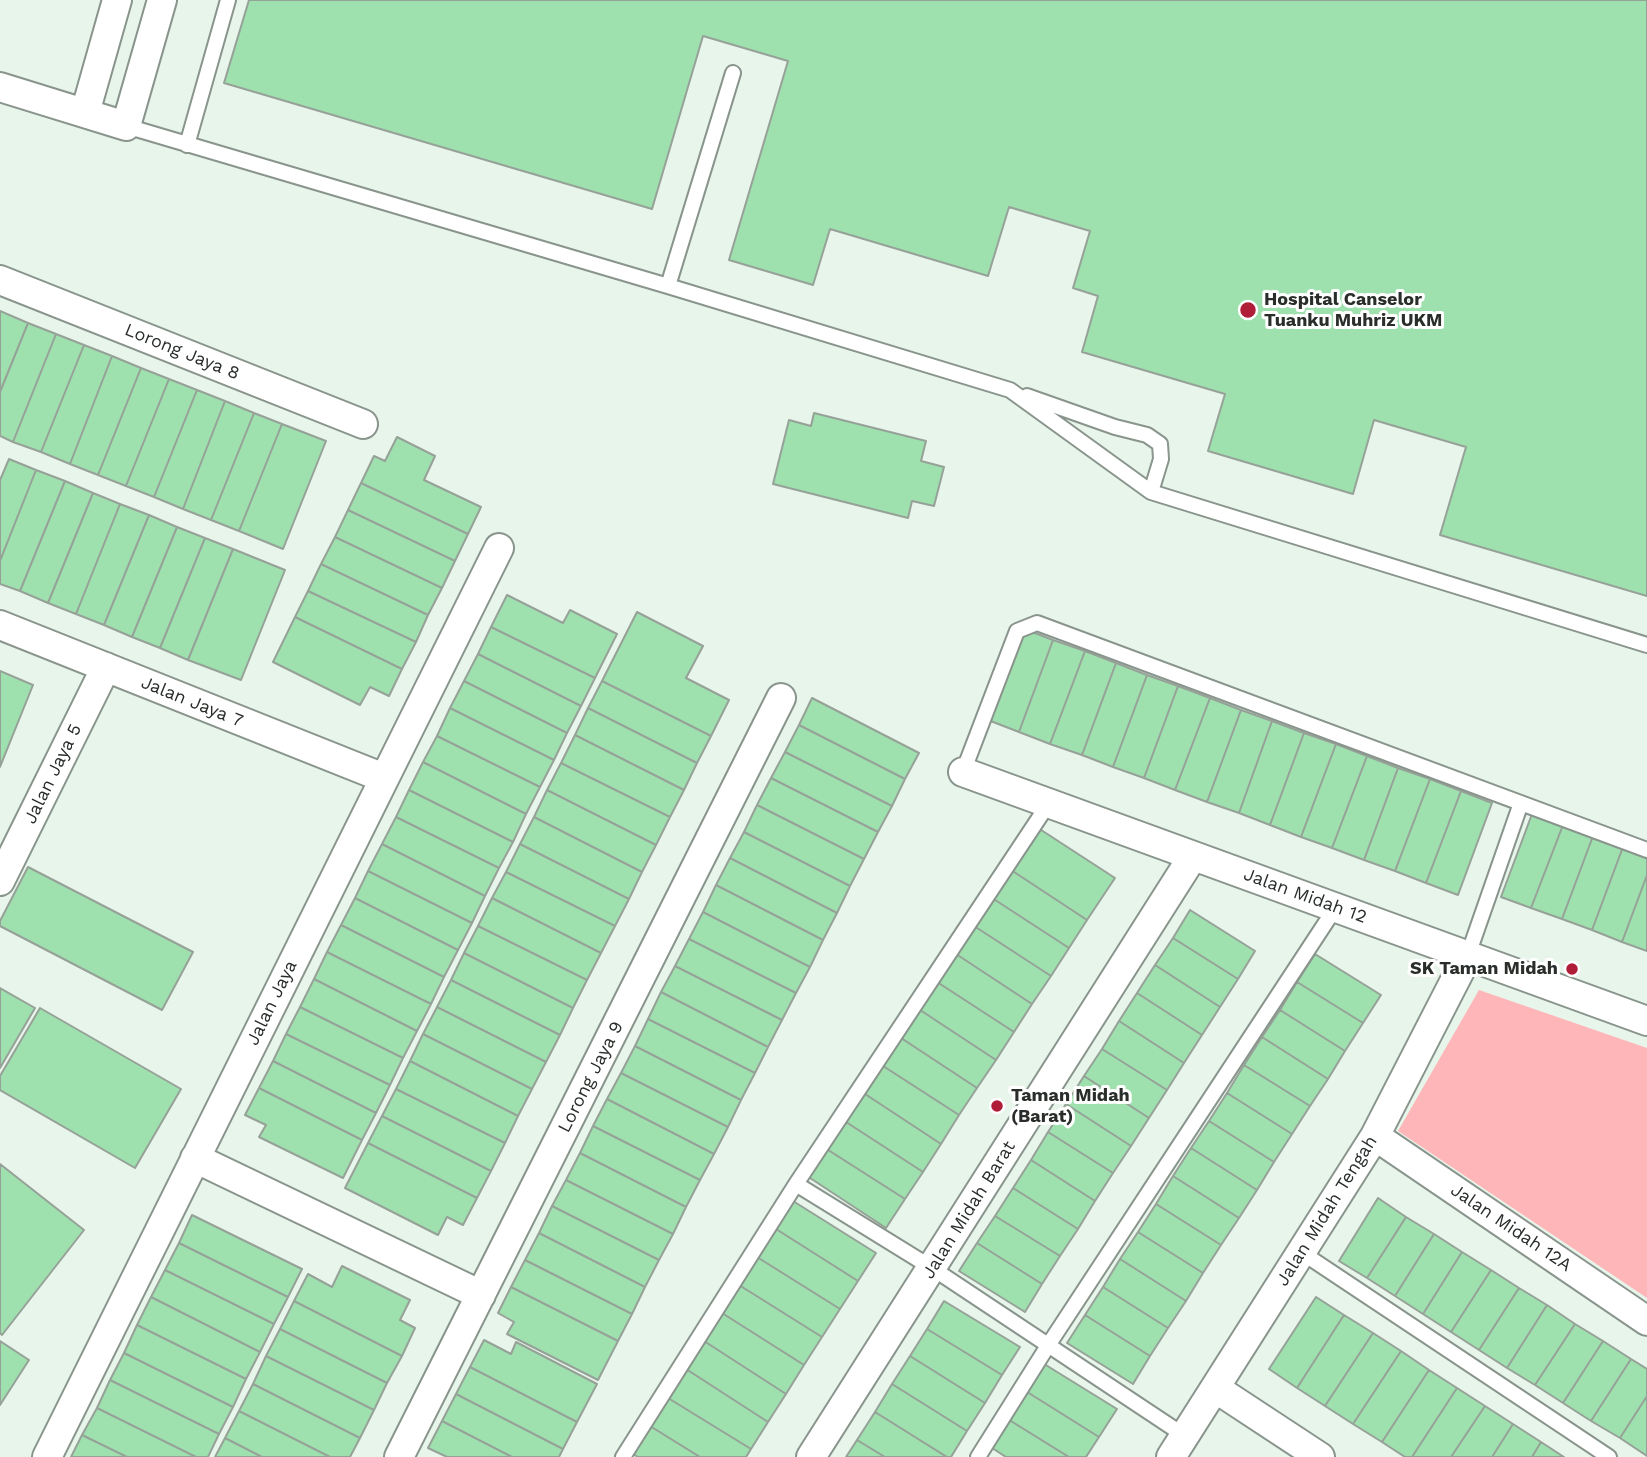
<!DOCTYPE html>
<html>
<head>
<meta charset="utf-8">
<style>
	body { margin:0 }
	canvas { display:block; background:#e8f5eb }
</style>
</head>
<body>
<canvas width="1647" height="1457"></canvas>
<script>
const c = document.querySelector('canvas').getContext('2d');
c.lineJoin = 'round';
function fillPath(path, color) {
  c.fillStyle = color;
  c.fill(path, 'evenodd');
}
function poly(rows) {
  const path = new Path2D();
  for (const r of rows) {
    path.moveTo(r[0], r[1]);
    for (let i = 2; i < r.length; i += 2) path.lineTo(r[i], r[i + 1]);
  }
  return path;
}
function strokePath(path, color, width, dash) {
  c.strokeStyle = color;
  c.lineWidth = width;
  c.lineCap = dash ? 'butt' : 'round';
  c.setLineDash(dash || []);
  c.stroke(path);
}
function label(font, color, halo, rows, align = 'center') {
  c.font = font + ' "Work Sans",sans-serif';
  c.lineWidth = 6;
  c.setLineDash([]);
  c.textBaseline = 'middle';
  c.strokeStyle = halo;
  c.fillStyle = color;
  for (const [text, x, y, turn = 0] of rows) {
    c.save();
    c.translate(x, y);
    c.rotate((+turn || 0) * Math.PI / 180);
    c.textAlign = isNaN(turn) ? turn : align;
    if (halo) c.strokeText(text, 0, 0);
    c.fillText(text, 0, 0);
    c.restore();
  }
}
const green = poly([
	[1479,990,1647,1048,1647,1298,1398,1131]
]);
const building = poly([
	[249,0,1647,0,1647,596,1440,535,1466,447,1374,420,1353,494,1208,451,1225,394,1082,352,1098,296,1073,288,1090,231,1009,207,988,276,830,229,813,285,729,260,788,61,703,36,652,209,224,83,249,0],
	[0,311,28,323,0,392,0,311],
	[28,323,56,334,13,442,0,436,0,392,28,323],
	[56,334,84,345,41,452,13,442,56,334],
	[84,345,112,356,70,464,41,452,84,345],
	[112,356,141,368,98,475,70,464,112,356],
	[141,368,169,379,126,486,98,475,141,368],
	[169,379,197,390,154,497,126,486,169,379],
	[197,390,225,401,183,509,154,497,197,390],
	[225,401,254,413,211,520,183,509,225,401],
	[254,413,282,424,239,531,211,520,254,413],
	[814,413,926,441,921,461,944,467,934,506,912,501,908,518,773,484,789,420,811,426,814,413],
	[282,424,326,441,283,549,239,531,282,424],
	[397,437,435,456,424,480,481,507,468,534,361,483,374,456,385,461,397,437],
	[9,459,36,470,0,561,0,480,9,459],
	[36,470,65,481,20,591,0,584,0,561,36,470],
	[65,481,93,493,48,603,20,591,65,481],
	[361,483,468,534,455,561,348,510,361,483],
	[93,493,120,504,76,614,48,603,93,493],
	[120,504,149,515,104,625,76,614,120,504],
	[348,510,455,561,442,588,335,537,348,510],
	[149,515,177,527,132,637,104,625,149,515],
	[177,527,205,538,160,648,132,637,177,527],
	[335,537,442,588,428,615,321,564,335,537],
	[205,538,233,549,188,660,160,648,205,538],
	[233,549,285,570,241,680,188,660,233,549],
	[321,564,428,615,416,642,308,591,321,564],
	[308,591,416,642,402,669,295,617,308,591],
	[507,595,563,623,570,610,617,634,595,678,491,627,507,595],
	[637,612,703,646,686,678,729,700,711,736,602,681,637,612],
	[295,617,402,669,389,696,370,687,360,705,273,662,295,617],
	[491,627,595,678,581,706,478,654,491,627],
	[1022,628,1053,640,1019,732,988,720,1022,628],
	[1053,640,1085,651,1050,744,1019,732,1053,640],
	[1085,651,1116,663,1082,755,1050,744,1085,651],
	[478,654,581,706,567,733,464,681,478,654],
	[1116,663,1147,675,1113,767,1082,755,1116,663],
	[0,671,33,685,0,767,0,671],
	[1147,675,1178,686,1144,778,1113,767,1147,675],
	[464,681,567,733,554,760,450,708,464,681],
	[602,681,711,736,697,763,588,708,602,681],
	[1178,686,1210,698,1175,790,1144,778,1178,686],
	[812,698,919,753,905,779,799,725,812,698],
	[1210,698,1241,710,1207,802,1175,790,1210,698],
	[450,708,554,760,540,787,437,736,450,708],
	[588,708,697,763,684,790,575,735,588,708],
	[1241,710,1272,721,1239,813,1207,802,1241,710],
	[1272,721,1304,733,1270,825,1239,813,1272,721],
	[799,725,905,779,892,806,785,752,799,725],
	[1304,733,1336,744,1301,837,1270,825,1304,733],
	[575,735,684,790,670,817,561,763,575,735],
	[437,736,540,787,526,814,423,762,437,736],
	[1336,744,1367,756,1332,848,1301,837,1336,744],
	[785,752,892,806,878,832,771,778,785,752],
	[1367,756,1398,768,1364,860,1332,848,1367,756],
	[423,762,526,814,513,842,409,790,423,762],
	[561,763,670,817,656,845,547,790,561,763],
	[1398,768,1430,779,1395,871,1364,860,1398,768],
	[771,778,878,832,864,859,757,805,771,778],
	[1430,779,1461,791,1426,883,1395,871,1430,779],
	[409,790,513,842,499,868,396,817,409,790],
	[547,790,656,845,642,872,534,817,547,790],
	[1461,791,1492,803,1458,895,1426,883,1461,791],
	[757,805,864,859,850,886,744,832,757,805],
	[1532,814,1563,825,1531,908,1501,897,1532,814],
	[396,817,499,868,485,896,382,844,396,817],
	[534,817,642,872,629,899,520,844,534,817],
	[1563,825,1593,836,1562,919,1531,908,1563,825],
	[1035,826,1115,878,1087,920,1008,868,1035,826],
	[744,832,850,886,837,913,730,858,744,832],
	[1593,836,1623,847,1592,930,1562,919,1593,836],
	[382,844,485,896,472,923,368,871,382,844],
	[520,844,629,899,615,926,506,872,520,844],
	[1623,847,1647,857,1647,875,1622,942,1592,930,1623,847],
	[730,858,837,913,823,940,716,885,730,858],
	[28,867,193,952,162,1010,0,926,0,921,28,867],
	[1008,868,1087,920,1069,948,989,896,1008,868],
	[368,871,472,923,458,950,355,898,368,871],
	[506,872,615,926,601,953,492,898,506,872],
	[1647,875,1647,951,1622,942,1647,875],
	[716,885,823,940,810,967,703,912,716,885],
	[989,896,1069,948,1051,976,971,924,989,896],
	[355,898,458,950,444,977,341,925,355,898],
	[492,898,601,953,587,980,478,926,492,898],
	[1190,910,1255,951,1238,979,1173,938,1190,910],
	[703,912,810,967,796,993,689,939,703,912],
	[971,924,1051,976,1032,1004,953,952,971,924],
	[341,925,444,977,431,1004,327,952,341,925],
	[478,926,587,980,573,1008,464,953,478,926],
	[1173,938,1238,979,1220,1007,1155,965,1173,938],
	[689,939,796,993,782,1020,675,966,689,939],
	[327,952,431,1004,417,1031,314,979,327,952],
	[953,952,1032,1004,1014,1032,934,980,953,952],
	[464,953,573,1008,560,1035,451,980,464,953],
	[1315,954,1381,995,1363,1023,1297,982,1315,954],
	[1155,965,1220,1007,1202,1035,1137,993,1155,965],
	[675,966,782,1020,768,1047,661,992,675,966],
	[314,979,417,1031,403,1058,300,1007,314,979],
	[451,980,560,1035,546,1062,437,1007,451,980],
	[934,980,1014,1032,996,1060,917,1008,934,980],
	[1297,982,1363,1023,1345,1051,1280,1010,1297,982],
	[0,988,35,1008,0,1068,0,988],
	[661,992,768,1047,755,1073,648,1019,661,992],
	[1137,993,1202,1035,1184,1063,1119,1021,1137,993],
	[300,1007,403,1058,390,1085,286,1034,300,1007],
	[437,1007,546,1062,532,1089,423,1034,437,1007],
	[40,1008,181,1089,135,1168,0,1090,0,1076,40,1008],
	[917,1008,996,1060,977,1088,898,1036,917,1008],
	[1280,1010,1345,1051,1328,1079,1262,1037,1280,1010],
	[648,1019,755,1073,741,1100,635,1046,648,1019],
	[1119,1021,1184,1063,1167,1090,1102,1049,1119,1021],
	[286,1034,390,1085,376,1113,273,1061,286,1034],
	[423,1034,532,1089,518,1116,410,1061,423,1034],
	[898,1036,977,1088,959,1115,880,1064,898,1036],
	[1262,1037,1328,1079,1310,1106,1244,1065,1262,1037],
	[635,1046,741,1100,728,1127,621,1073,635,1046],
	[1102,1049,1167,1090,1149,1118,1084,1076,1102,1049],
	[273,1061,376,1113,362,1140,259,1088,273,1061],
	[410,1061,518,1116,505,1143,396,1089,410,1061],
	[880,1064,959,1115,941,1144,862,1092,880,1064],
	[1244,1065,1310,1106,1292,1134,1227,1093,1244,1065],
	[621,1073,728,1127,714,1154,607,1099,621,1073],
	[1084,1076,1149,1118,1131,1146,1066,1104,1084,1076],
	[259,1088,362,1140,343,1178,259,1137,266,1125,245,1115,259,1088],
	[396,1089,505,1143,491,1171,382,1116,396,1089],
	[862,1092,941,1144,923,1172,843,1120,862,1092],
	[1227,1093,1292,1134,1274,1162,1209,1121,1227,1093],
	[607,1099,714,1154,700,1180,593,1126,607,1099],
	[1066,1104,1131,1146,1113,1173,1048,1132,1066,1104],
	[382,1116,491,1171,477,1198,368,1143,382,1116],
	[843,1120,923,1172,905,1199,825,1148,843,1120],
	[1209,1121,1274,1162,1257,1190,1191,1148,1209,1121],
	[593,1126,700,1180,686,1207,580,1153,593,1126],
	[1048,1132,1113,1173,1095,1201,1031,1160,1048,1132],
	[368,1143,477,1198,463,1225,447,1217,438,1235,345,1188,368,1143],
	[825,1148,905,1199,886,1228,807,1176,825,1148],
	[1191,1148,1257,1190,1239,1218,1173,1176,1191,1148],
	[580,1153,686,1207,673,1234,566,1180,580,1153],
	[1031,1160,1095,1201,1078,1229,1013,1188,1031,1160],
	[0,1164,84,1230,2,1335,0,1333,0,1164],
	[1173,1176,1239,1218,1221,1245,1156,1204,1173,1176],
	[566,1180,673,1234,659,1260,552,1206,566,1180],
	[1013,1188,1078,1229,1060,1256,995,1216,1013,1188],
	[1378,1198,1406,1217,1367,1278,1339,1261,1378,1198],
	[793,1201,876,1253,858,1281,776,1229,793,1201],
	[1156,1204,1221,1245,1203,1273,1138,1232,1156,1204],
	[552,1206,659,1260,645,1287,539,1233,552,1206],
	[192,1215,302,1269,288,1297,179,1243,192,1215],
	[995,1216,1060,1256,1042,1284,977,1243,995,1216],
	[1406,1217,1434,1234,1395,1296,1367,1278,1406,1217],
	[776,1229,858,1281,840,1309,757,1257,776,1229],
	[1138,1232,1203,1273,1186,1301,1120,1259,1138,1232],
	[539,1233,645,1287,632,1314,525,1260,539,1233],
	[1434,1234,1462,1252,1423,1314,1395,1296,1434,1234],
	[179,1243,288,1297,274,1324,165,1270,179,1243],
	[977,1243,1042,1284,1025,1312,959,1271,977,1243],
	[1462,1252,1491,1270,1451,1332,1423,1314,1462,1252],
	[757,1257,840,1309,822,1337,739,1285,757,1257],
	[1120,1259,1186,1301,1168,1328,1103,1287,1120,1259],
	[525,1260,632,1314,618,1341,511,1287,525,1260],
	[342,1266,410,1300,400,1320,415,1328,402,1356,294,1301,308,1274,332,1287,342,1266],
	[165,1270,274,1324,260,1352,151,1297,165,1270],
	[1491,1270,1519,1288,1479,1350,1451,1332,1491,1270],
	[739,1285,822,1337,804,1365,722,1313,739,1285],
	[511,1287,618,1341,598,1380,507,1334,514,1322,498,1313,511,1287],
	[1103,1287,1168,1328,1150,1356,1085,1315,1103,1287],
	[1519,1288,1547,1305,1507,1368,1479,1350,1519,1288],
	[151,1297,260,1352,246,1379,137,1325,151,1297],
	[1316,1297,1344,1315,1297,1388,1269,1369,1316,1297],
	[294,1301,402,1356,387,1383,280,1329,294,1301],
	[944,1301,1020,1347,1002,1375,927,1329,944,1301],
	[1547,1305,1575,1324,1535,1385,1507,1368,1547,1305],
	[722,1313,804,1365,786,1394,704,1341,722,1313],
	[1085,1315,1150,1356,1133,1384,1067,1343,1085,1315],
	[1344,1315,1373,1333,1325,1406,1297,1388,1344,1315],
	[1575,1324,1603,1341,1563,1403,1535,1385,1575,1324],
	[137,1325,246,1379,233,1407,124,1353,137,1325],
	[280,1329,387,1383,374,1410,266,1356,280,1329],
	[927,1329,1002,1375,985,1403,910,1356,927,1329],
	[1373,1333,1401,1351,1353,1424,1325,1406,1373,1333],
	[484,1340,511,1354,516,1342,597,1384,577,1422,470,1367,484,1340],
	[0,1341,29,1360,0,1405,0,1341],
	[704,1341,786,1394,768,1422,686,1369,704,1341],
	[1603,1341,1631,1359,1591,1421,1563,1403,1603,1341],
	[1401,1351,1429,1370,1382,1442,1353,1424,1401,1351],
	[124,1353,233,1407,219,1434,110,1380,124,1353],
	[266,1356,374,1410,360,1438,253,1384,266,1356],
	[910,1356,985,1403,967,1431,892,1384,910,1356],
	[1631,1359,1647,1369,1647,1396,1620,1438,1591,1421,1631,1359],
	[1041,1362,1117,1409,1099,1437,1024,1390,1041,1362],
	[470,1367,577,1422,563,1449,456,1394,470,1367],
	[686,1369,768,1422,751,1449,668,1398,686,1369],
	[1429,1370,1457,1388,1412,1457,1405,1457,1382,1442,1429,1370],
	[110,1380,219,1434,208,1457,196,1457,97,1408,110,1380],
	[253,1384,360,1438,350,1457,330,1457,239,1411,253,1384],
	[892,1384,967,1431,951,1457,947,1457,875,1412,892,1384],
	[1457,1388,1485,1406,1451,1457,1412,1457,1457,1388],
	[1024,1390,1099,1437,1086,1457,1069,1457,1006,1418,1024,1390],
	[456,1394,563,1449,559,1457,512,1457,442,1421,456,1394],
	[1647,1396,1647,1456,1620,1438,1647,1396],
	[668,1398,751,1449,746,1457,700,1457,650,1426,668,1398],
	[1485,1406,1513,1424,1492,1457,1451,1457,1485,1406],
	[97,1408,196,1457,127,1457,82,1435,97,1408],
	[239,1411,330,1457,262,1457,225,1438,239,1411],
	[875,1412,947,1457,885,1457,857,1440,875,1412],
	[1006,1418,1069,1457,1006,1457,989,1446,1006,1418],
	[442,1421,512,1457,447,1457,428,1448,442,1421],
	[1513,1424,1541,1442,1532,1457,1492,1457,1513,1424],
	[650,1426,700,1457,638,1457,633,1454,650,1426],
	[82,1435,127,1457,71,1457,82,1435],
	[225,1438,262,1457,215,1457,225,1438],
	[857,1440,885,1457,846,1457,857,1440],
	[1541,1442,1564,1457,1532,1457,1541,1442]
]);
const lane = poly([
	[126,126,668,286,1010,390,1151,492,1647,645],
	[187,145,228,0],
	[668,286,733,73],
	[1027,396,1115,427,1147,435,1160,444,1161,459,1151,492],
	[963,772,1017,631,1037,623,1647,850],
	[1468,955,1521,803],
	[796,1184,932,1268,1185,1436],
	[1301,1252,1609,1457],
	[623,1457,796,1184,1049,803],
	[978,1457,1049,1344,1336,907]
]);
const street = poly([
	[0,87,126,126,162,0],
	[85,113,117,0],
	[0,280,363,424],
	[0,625,384,778],
	[963,772,1647,1021],
	[0,881,106,667],
	[1375,1136,1647,1321],
	[195,1158,481,1295],
	[1215,1388,1320,1457],
	[47,1457,499,548],
	[399,1457,781,698],
	[811,1457,1193,856],
	[1171,1457,1375,1136,1468,955]
]);
const markers = [
	[1248,310,9,"#b01d38"],
	[1572,969,7,"#b01d38"],
	[997,1106,7,"#b01d38"]
];
const poiNames = [
	["Hospital Canselor",1264,300],
	["Tuanku Muhriz UKM",1264,321],
	["SK Taman Midah",1558,969,"right"],
	["Taman Midah",1011,1096],
	["(Barat)",1011,1117]
];
const streetNames = [
	["Lorong Jaya 8",182,352,22],
	["Jalan Jaya 7",192,702,22],
	["Jalan Jaya 5",53,774,-64],
	["Jalan Midah 12",1305,896,20],
	["Jalan Jaya",272,1003,-64],
	["Lorong Jaya 9",591,1077,-63],
	["Jalan Midah Barat",969,1210,-58],
	["Jalan Midah Tengah",1327,1211,-58],
	["Jalan Midah 12A",1511,1228,34]
];
fillPath(green, '#feb6b8');
fillPath(building, '#9fe0af');
strokePath(building, '#96a198', 2);
strokePath(lane, '#89958c', 18);
strokePath(street, '#89958c', 32);
strokePath(lane, '#fff', 14);
strokePath(street, '#fff', 28);
for (const [x, y, r, color] of markers) {
  const dot = new Path2D();
  dot.arc(x, y, r, 0, 2 * Math.PI);
  c.fillStyle = color;
  c.fill(dot);
  strokePath(dot, '#fff', 2.5);
}
label('bold 18px', '#292e2a', '#fff', poiNames, 'left');
label('18px', '#292e2a', '#fff', streetNames);
</script>
</body>
</html>
